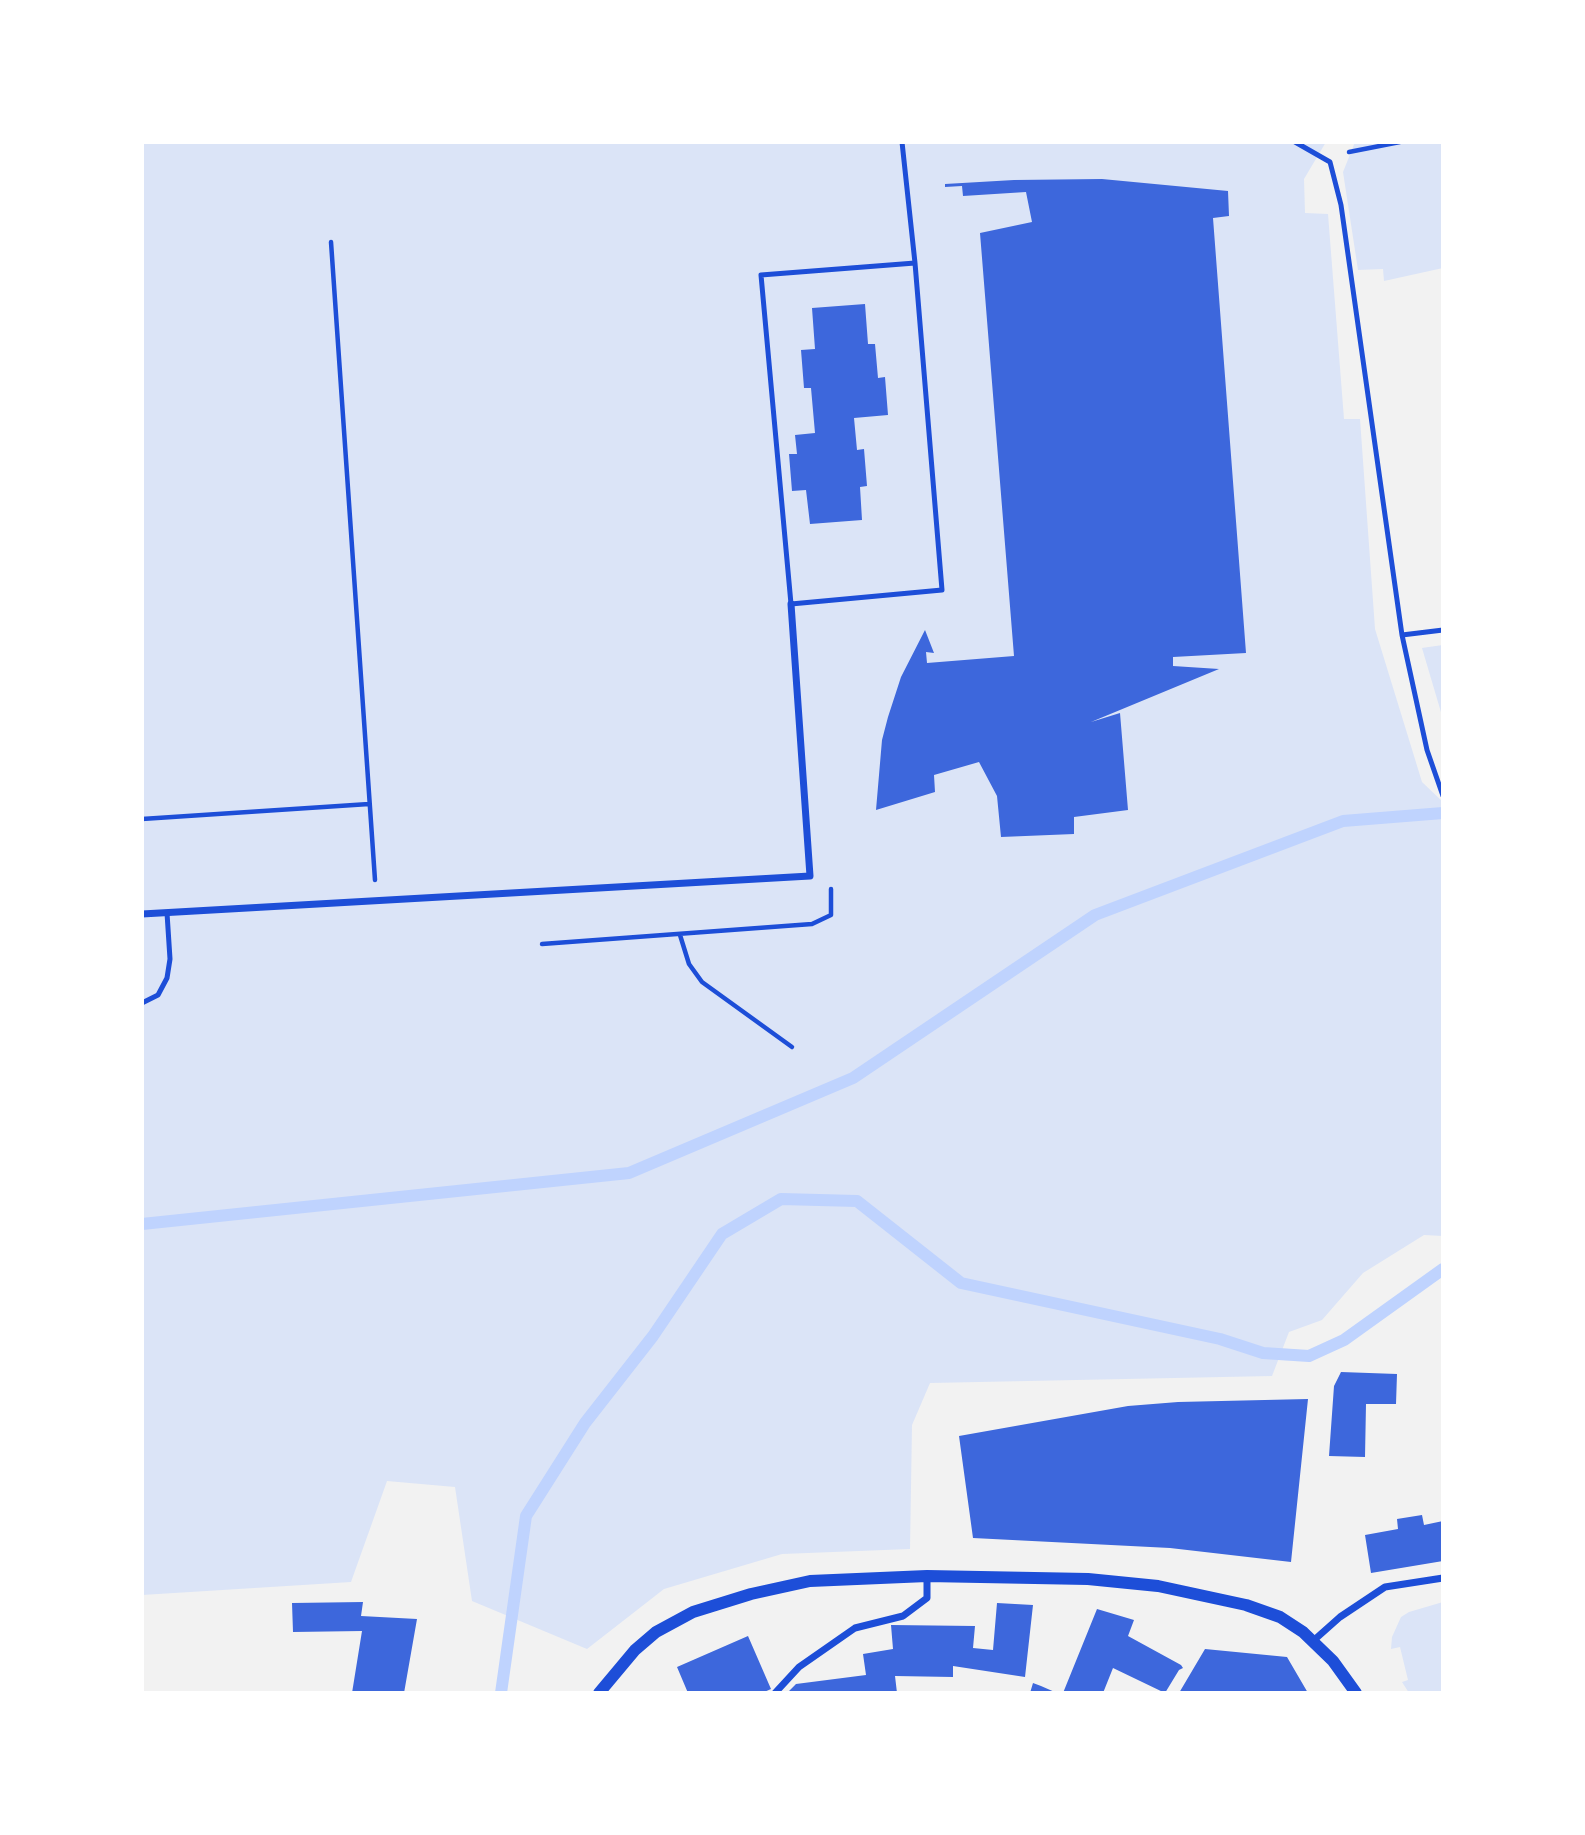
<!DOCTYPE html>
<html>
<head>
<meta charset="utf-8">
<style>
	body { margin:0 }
	#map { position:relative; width:1585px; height:1835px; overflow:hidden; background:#f2f2f2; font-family:"DejaVu Sans",sans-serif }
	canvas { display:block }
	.frame { position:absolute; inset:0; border:144px solid #fff; pointer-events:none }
</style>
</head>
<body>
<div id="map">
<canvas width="1585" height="1835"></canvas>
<div class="frame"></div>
</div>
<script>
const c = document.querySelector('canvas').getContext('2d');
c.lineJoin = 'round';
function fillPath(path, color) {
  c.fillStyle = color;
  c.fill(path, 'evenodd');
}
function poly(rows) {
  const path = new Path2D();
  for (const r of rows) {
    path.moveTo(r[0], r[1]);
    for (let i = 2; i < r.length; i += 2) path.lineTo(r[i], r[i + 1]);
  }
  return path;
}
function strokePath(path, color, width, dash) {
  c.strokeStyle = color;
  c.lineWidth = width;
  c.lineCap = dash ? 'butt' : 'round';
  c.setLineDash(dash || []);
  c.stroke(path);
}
const green = poly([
	[142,142,1326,142,1304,179,1305,213,1328,214,1344,419,1360,419,1375,629,1422,782,1443,802,1443,1236,1424,1235,1363,1273,1322,1320,1289,1332,1272,1376,930,1383,912,1425,910,1549,782,1554,664,1589,587,1649,472,1601,455,1487,387,1481,351,1582,142,1595],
	[1355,142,1443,142,1443,268,1384,281,1383,269,1358,270,1343,172],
	[1443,645,1443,719,1422,648],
	[1443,1602,1443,1693,1409,1693,1402,1682,1408,1680,1400,1647,1391,1649,1392,1637,1401,1617,1409,1612]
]);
const stream = poly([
	[142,1224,629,1173,853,1078,1095,915,1343,821,1443,813],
	[501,1693,526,1516,585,1423,653,1336,722,1234,781,1199,857,1201,961,1283,1220,1339,1263,1353,1309,1356,1344,1340,1443,1269]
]);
const building = poly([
	[1102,179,1228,191,1229,216,1213,218,1246,653,1173,657,1173,666,1219,669,1091,722,1120,713,1128,810,1074,817,1074,834,1001,837,997,796,979,762,934,775,935,792,876,810,882,740,888,717,901,677,925,630,934,653,926,652,927,663,1014,656,980,233,1032,222,1026,192,963,196,962,186,945,187,945,184,1014,180],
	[865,304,868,344,875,344,878,378,885,377,888,415,854,418,857,450,864,449,867,486,860,487,862,520,810,524,806,490,792,491,789,454,797,454,795,435,815,433,811,388,804,388,801,350,815,349,812,308],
	[1341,1372,1397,1374,1396,1404,1366,1404,1365,1457,1329,1456,1334,1386],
	[1308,1399,1291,1562,1170,1548,973,1538,959,1436,1128,1406,1178,1402],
	[1422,1515,1424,1525,1443,1521,1443,1561,1371,1573,1365,1535,1398,1529,1397,1519],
	[363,1602,361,1616,417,1619,404,1693,352,1693,362,1631,293,1632,292,1603],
	[997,1603,1033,1605,1025,1677,953,1666,953,1677,895,1676,897,1693,787,1693,796,1684,866,1675,863,1654,893,1649,891,1625,975,1626,973,1648,993,1650],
	[1097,1609,1134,1620,1128,1636,1181,1665,1183,1668,1179,1670,1165,1693,1113,1668,1103,1693,1063,1693],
	[748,1636,771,1689,762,1693,688,1693,677,1667],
	[1205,1649,1287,1657,1308,1693,1179,1693],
	[1033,1683,1041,1686,1057,1693,1030,1693]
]);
const path = poly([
	[1349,152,1400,142],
	[331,242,375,880],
	[142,819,369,804],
	[680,935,689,964,702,982,792,1047],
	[542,944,812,924,831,915,831,889]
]);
const service = poly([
	[902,142,915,263,942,590,791,604,761,275,915,263],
	[1295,142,1330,162,1341,205,1402,635,1427,750,1443,796],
	[1402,635,1443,630],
	[142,1003,158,995,167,978,170,959,167,913]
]);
const minor = poly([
	[142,914,810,876,791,604],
	[1313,1641,1340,1617,1385,1587,1443,1578],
	[775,1693,799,1667,855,1628,903,1616,927,1598,927,1576]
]);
const tertiary = poly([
	[599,1693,635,1650,656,1632,693,1612,751,1594,810,1581,927,1576,1088,1579,1158,1586,1246,1605,1280,1617,1303,1632,1333,1661,1356,1693]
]);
fillPath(green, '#dbe4f7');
strokePath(stream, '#bfd3fe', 12);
fillPath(building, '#3d67dc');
strokePath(path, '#1d4ed8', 4.5);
strokePath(service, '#1d4ed8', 5);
strokePath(minor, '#1d4ed8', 7);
strokePath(tertiary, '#1d4ed8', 12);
</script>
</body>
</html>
